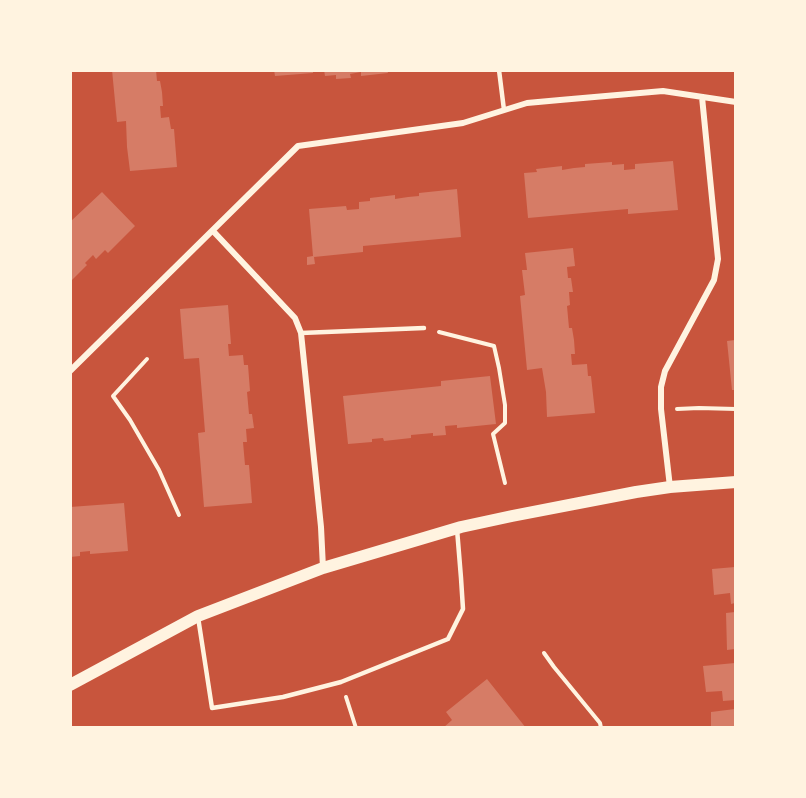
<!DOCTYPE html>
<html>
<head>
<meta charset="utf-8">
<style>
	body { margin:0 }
	#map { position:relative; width:806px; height:798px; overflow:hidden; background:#c8553d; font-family:"Roboto Condensed",sans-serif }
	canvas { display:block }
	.frame { position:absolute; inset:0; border:72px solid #fff3e0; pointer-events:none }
</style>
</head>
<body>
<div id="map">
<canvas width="806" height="798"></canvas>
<div class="frame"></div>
</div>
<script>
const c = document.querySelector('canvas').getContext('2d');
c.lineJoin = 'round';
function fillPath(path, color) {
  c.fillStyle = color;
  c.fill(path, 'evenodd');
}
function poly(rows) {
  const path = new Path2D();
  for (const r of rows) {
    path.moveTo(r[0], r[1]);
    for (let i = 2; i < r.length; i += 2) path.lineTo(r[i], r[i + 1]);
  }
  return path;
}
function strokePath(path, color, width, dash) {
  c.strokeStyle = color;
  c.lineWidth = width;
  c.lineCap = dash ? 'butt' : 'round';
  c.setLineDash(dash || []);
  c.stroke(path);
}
const building = poly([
	[112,70,156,70,157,81,160,81,162,92,163,106,160,106,161,118,169,117,171,129,174,129,177,167,130,171,127,147,126,121,117,122],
	[274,70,313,70,313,73,275,76],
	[324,70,387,70,388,73,361,76,361,72,350,74,351,78,336,79,336,75,325,76],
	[673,161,678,210,628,214,628,209,528,218,524,173,537,172,536,169,562,166,562,170,574,168,585,167,585,164,612,162,612,165,624,164,624,170,635,169,635,164],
	[457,189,461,237,363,246,363,252,314,257,315,264,307,265,307,257,313,256,309,209,346,206,347,210,359,209,359,202,370,201,370,198,395,195,395,199,408,197,419,196,419,193],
	[102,192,135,226,108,253,105,250,96,259,93,255,85,263,87,265,70,282,70,222],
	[573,248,575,266,567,267,568,278,571,278,573,292,569,292,570,305,567,306,569,328,572,328,574,340,575,354,571,354,572,365,587,364,588,376,591,376,595,413,547,417,546,392,542,368,527,370,520,296,525,295,522,270,527,270,525,253],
	[228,305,231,344,228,344,229,356,243,355,244,365,248,365,250,391,247,392,249,414,252,414,254,428,246,429,247,442,243,442,245,465,249,465,252,503,204,507,198,433,205,432,199,358,184,359,180,309],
	[735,340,735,390,732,390,727,341],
	[490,376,496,424,457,428,457,425,445,426,446,435,433,436,433,433,411,435,411,438,384,441,383,438,372,439,372,442,348,444,343,396,441,386,441,381],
	[124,503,128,551,90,554,90,551,80,552,80,556,70,557,70,507],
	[735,567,735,603,731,604,730,593,714,595,712,569],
	[735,612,735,649,727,650,726,613],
	[735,663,735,700,723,701,722,691,706,692,703,666],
	[487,679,526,728,443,728,452,720,446,712],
	[735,709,735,728,711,728,711,712]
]);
const path = poly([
	[439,332,494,346,499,368,505,405,505,423,493,434,505,483],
	[147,359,113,396,130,420,159,470,179,515],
	[677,409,699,408,736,409],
	[544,653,554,667,600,723,601,728],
	[346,697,356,728]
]);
const service = poly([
	[499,70,504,110],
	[301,333,424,328],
	[198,617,212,708,283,697,341,682,448,639,463,609,461,578,457,529]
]);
const minor = poly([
	[213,231,295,318,301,333,321,527,323,568],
	[70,371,298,146,463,123,527,103,560,100,663,91,736,102],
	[670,487,661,409,661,387,665,371,714,280,718,259,702,97]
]);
const secondary = poly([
	[70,685,198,616,323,568,461,527,512,516,636,492,670,487,736,482]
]);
fillPath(building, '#d67c66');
strokePath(path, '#fff3e0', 4);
strokePath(service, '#fff3e0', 4.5);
strokePath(minor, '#fff3e0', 6);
strokePath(secondary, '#fff3e0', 12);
</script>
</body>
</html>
